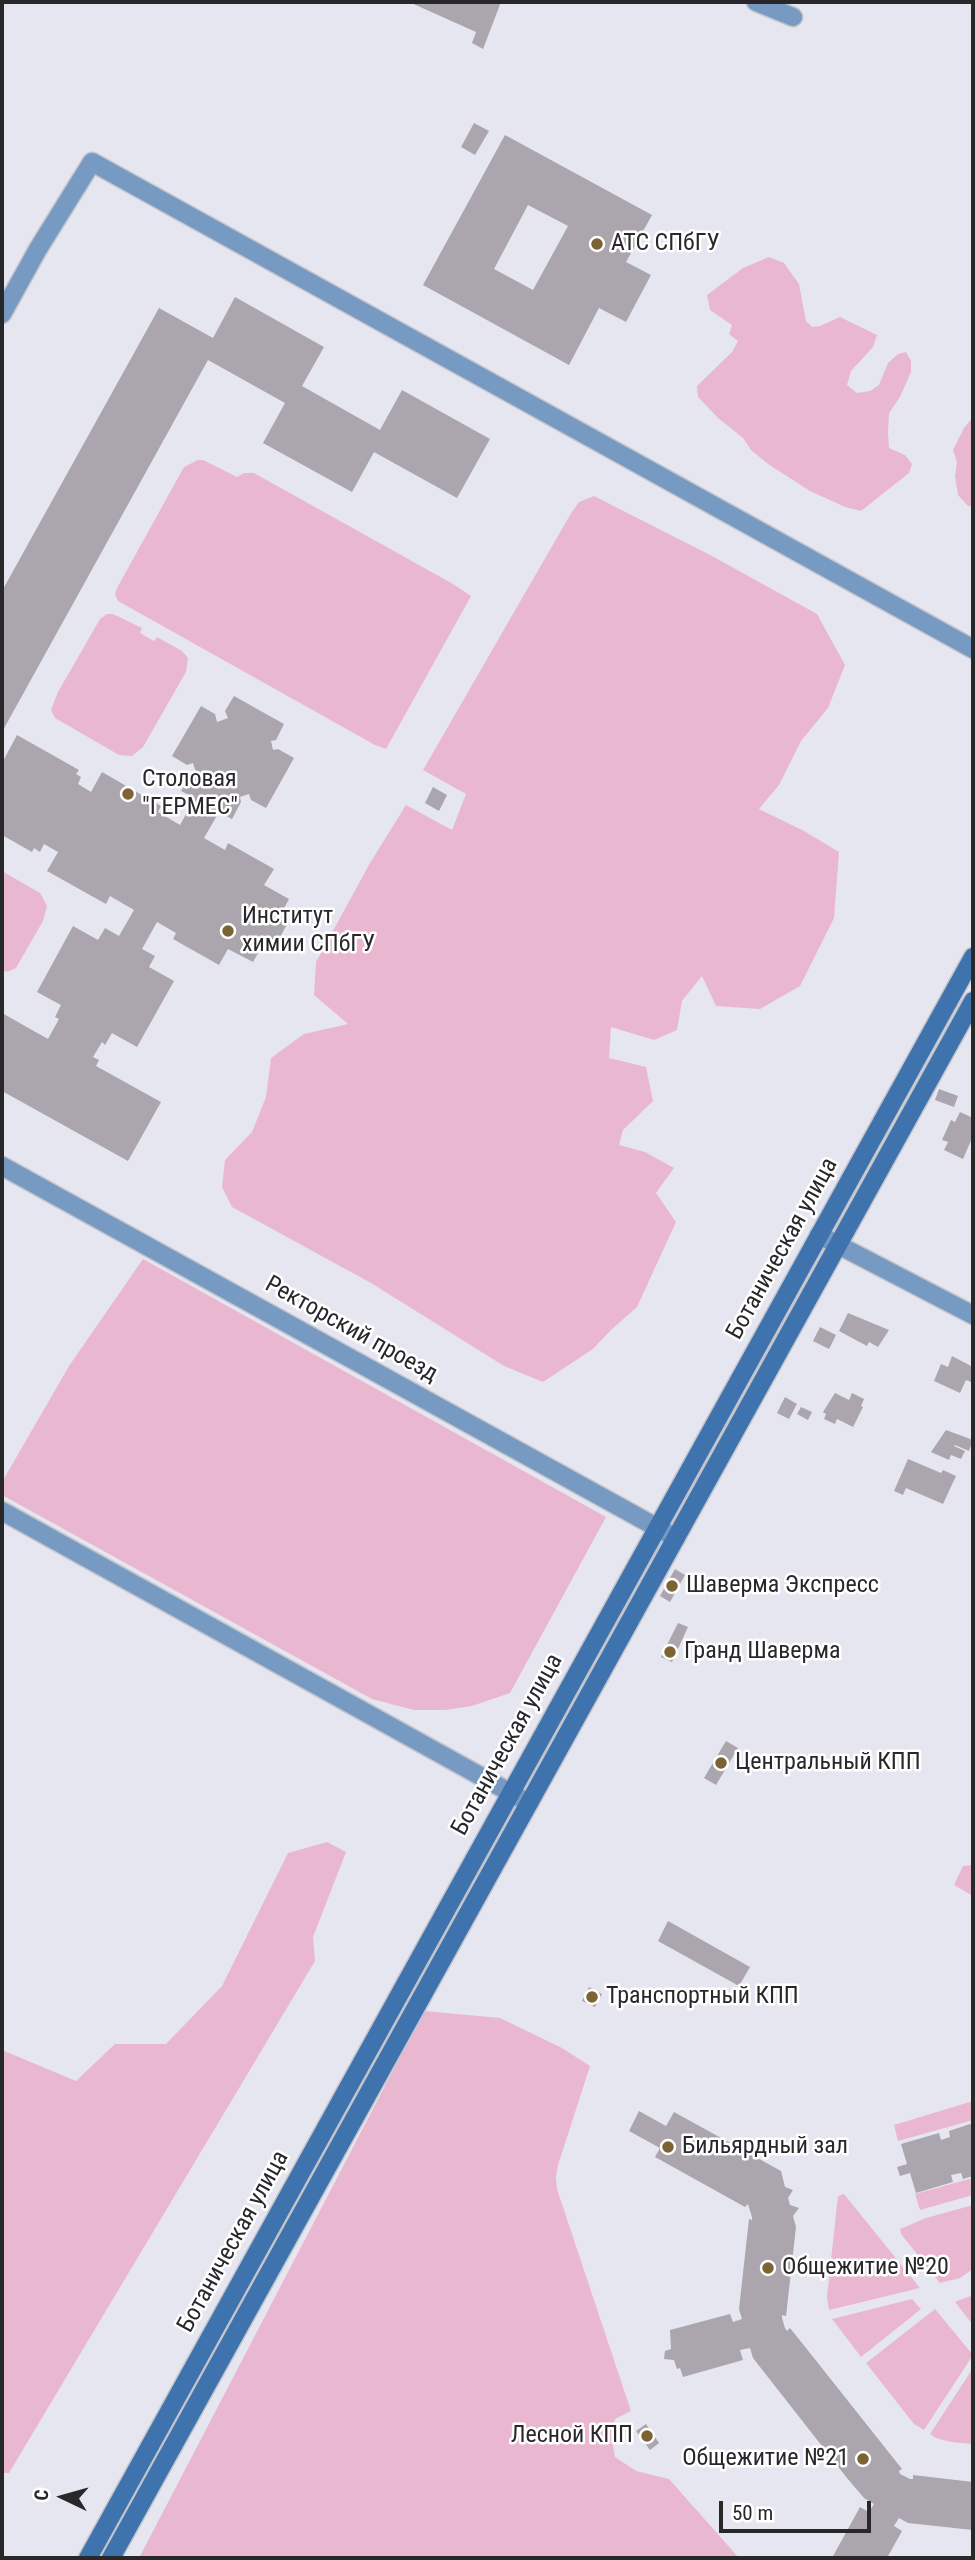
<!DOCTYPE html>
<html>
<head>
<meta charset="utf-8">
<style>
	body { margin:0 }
	#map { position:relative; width:975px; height:2560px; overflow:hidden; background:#e6e6f0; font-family:"Roboto Condensed",sans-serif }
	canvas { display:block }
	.frame { position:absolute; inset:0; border:4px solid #28282b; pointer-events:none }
	.north { position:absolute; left:28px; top:2462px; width:70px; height:70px; -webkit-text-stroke:5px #fff; paint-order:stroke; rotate:275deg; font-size:19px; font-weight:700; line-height:28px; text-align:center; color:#28282b }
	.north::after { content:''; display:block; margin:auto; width:24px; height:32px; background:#28282b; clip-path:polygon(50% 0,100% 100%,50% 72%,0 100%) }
	.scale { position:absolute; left:719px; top:2501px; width:152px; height:32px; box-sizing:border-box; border:4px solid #28282b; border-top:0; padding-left:9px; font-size:21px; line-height:24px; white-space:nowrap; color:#28282b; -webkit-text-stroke:5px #fff; paint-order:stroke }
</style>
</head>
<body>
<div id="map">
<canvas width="975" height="2560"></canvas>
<div class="frame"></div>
<div class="north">С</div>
<div class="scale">50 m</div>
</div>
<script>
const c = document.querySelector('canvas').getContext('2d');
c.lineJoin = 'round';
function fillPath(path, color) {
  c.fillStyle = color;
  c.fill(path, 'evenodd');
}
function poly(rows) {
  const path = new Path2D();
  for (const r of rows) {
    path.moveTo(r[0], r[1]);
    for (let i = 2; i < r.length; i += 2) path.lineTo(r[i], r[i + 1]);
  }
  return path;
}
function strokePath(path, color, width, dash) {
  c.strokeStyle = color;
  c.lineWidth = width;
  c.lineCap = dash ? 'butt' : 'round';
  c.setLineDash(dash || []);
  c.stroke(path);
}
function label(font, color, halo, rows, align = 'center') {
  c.font = font + ' "Roboto Condensed",sans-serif';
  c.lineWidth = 5;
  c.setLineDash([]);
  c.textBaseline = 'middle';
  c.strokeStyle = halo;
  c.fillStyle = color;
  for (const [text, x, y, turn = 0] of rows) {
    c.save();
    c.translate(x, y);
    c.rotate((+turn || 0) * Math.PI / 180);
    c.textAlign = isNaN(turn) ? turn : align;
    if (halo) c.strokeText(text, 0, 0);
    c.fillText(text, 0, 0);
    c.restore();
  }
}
const green = poly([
	[769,257,784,263,799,284,806,321,812,327,820,326,840,317,877,335,873,347,851,371,847,385,857,393,870,391,879,385,888,363,898,354,906,352,911,361,911,372,900,397,889,413,888,432,889,448,905,455,912,464,909,473,861,511,845,507,810,491,768,464,751,450,743,438,718,418,698,397,697,386,732,352,738,341,729,334,732,325,710,310,707,295,743,268],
	[973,417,973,507,968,506,958,495,955,476,957,462,953,450,964,428],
	[198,460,203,460,237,477,244,473,254,473,453,584,471,596,386,749,375,745,118,601,115,594,117,588,184,467],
	[594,496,712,556,817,614,845,665,828,708,801,741,779,785,759,809,804,831,839,852,834,918,800,986,760,1009,716,1006,702,976,682,1001,677,1030,654,1040,611,1027,609,1058,646,1067,653,1101,623,1130,619,1145,645,1152,674,1168,656,1193,676,1222,637,1307,611,1330,593,1349,543,1382,504,1366,371,1283,232,1207,222,1187,225,1160,252,1132,266,1097,271,1058,304,1034,348,1024,314,995,316,962,370,863,406,805,452,830,466,794,423,770,570,515,579,502],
	[107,614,113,614,142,628,140,633,154,641,157,637,182,651,188,658,186,672,143,747,132,756,119,755,55,718,51,710,58,692,100,619],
	[2,871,40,893,47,906,43,921,16,968,7,972,2,970],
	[143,1259,606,1517,510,1693,472,1706,445,1710,414,1710,372,1699,2,1495,2,1482,69,1366],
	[327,1842,346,1852,313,1937,315,1961,9,2473,2,2473,2,2050,76,2081,115,2044,166,2044,222,1986,288,1853],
	[973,1865,973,1896,954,1885,963,1866],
	[424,2011,500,2018,562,2048,590,2066,558,2165,556,2177,557,2189,631,2411,615,2419,611,2433,615,2457,636,2471,669,2479,739,2558,139,2558],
	[973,2101,973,2120,898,2141,894,2125],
	[973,2178,973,2195,920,2210,915,2194],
	[844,2194,920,2288,829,2310,827,2297,838,2196],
	[973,2205,973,2269,960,2278,940,2283,901,2234,900,2229,926,2218],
	[973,2295,973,2325,955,2302],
	[912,2299,921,2309,861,2357,832,2319],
	[935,2309,973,2355,924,2430,914,2424,866,2363],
	[973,2368,973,2444,951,2442,936,2438,930,2434]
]);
const building = poly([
	[409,2,501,2,483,49,472,43,476,32],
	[474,123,489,131,475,155,461,147],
	[505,135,652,215,626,262,651,275,626,322,599,308,569,365,423,285],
	[528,205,568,226,533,290,494,269],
	[235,297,324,347,302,386,380,430,402,390,490,439,457,498,374,452,352,492,263,443,285,403,208,360,2,732,2,591,159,308,213,338],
	[234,696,284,724,276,740,271,741,273,750,278,749,294,758,266,808,251,800,249,794,240,797,241,802,232,819,219,812,204,838,225,850,228,843,274,869,264,885,289,899,280,916,289,921,272,951,262,946,253,962,228,949,219,965,173,939,176,933,157,922,142,949,155,956,149,967,174,981,137,1047,112,1033,105,1045,102,1042,93,1057,99,1060,96,1066,161,1102,128,1161,2,1091,2,1013,48,1039,59,1019,55,1017,61,1005,37,992,73,926,98,940,105,928,119,936,134,910,110,896,106,904,47,871,58,852,44,844,40,852,34,848,32,852,2,835,2,763,17,735,79,770,76,774,81,777,78,784,91,792,102,772,161,806,158,812,180,825,195,798,181,791,191,774,196,773,193,763,187,765,172,756,201,706,215,714,217,722,228,718,225,711],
	[433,787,447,795,439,811,425,803],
	[939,1089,958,1096,954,1107,935,1100],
	[960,1112,973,1118,973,1136,963,1159,944,1150,948,1142,942,1140,951,1120,955,1122],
	[848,1313,889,1330,878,1347,869,1342,867,1346,839,1331],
	[820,1327,836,1335,829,1349,813,1341],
	[952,1356,973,1367,973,1383,966,1380,960,1393,934,1381,941,1364,948,1367],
	[835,1393,849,1400,852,1393,864,1399,861,1406,863,1407,853,1427,837,1419,835,1424,824,1419,826,1414,823,1412],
	[785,1397,797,1404,789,1419,777,1413],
	[801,1407,812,1412,808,1420,797,1414],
	[946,1430,973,1440,969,1451,955,1445,954,1446,965,1451,961,1459,951,1455,949,1460,931,1452],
	[908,1459,941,1473,943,1470,956,1476,943,1504,906,1488,903,1495,894,1491],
	[675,1569,685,1575,670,1602,660,1596],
	[678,1623,688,1627,672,1662,661,1657],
	[726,1741,738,1748,716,1785,704,1778],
	[668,1921,750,1967,739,1986,658,1941],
	[589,1987,602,1994,595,2007,582,2001],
	[639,2111,666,2126,674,2112,781,2171,785,2187,793,2190,788,2198,790,2205,799,2208,793,2216,796,2227,786,2316,782,2315,782,2318,785,2328,787,2331,790,2328,806,2348,902,2469,899,2471,900,2474,910,2479,913,2479,913,2475,973,2482,973,2530,908,2523,899,2518,894,2526,902,2531,887,2558,832,2558,860,2507,869,2512,874,2504,864,2498,847,2478,753,2358,750,2348,740,2350,743,2360,683,2377,680,2368,677,2369,674,2360,664,2359,665,2351,671,2349,670,2330,730,2314,733,2322,742,2319,739,2309,749,2219,752,2220,752,2217,748,2204,745,2207,655,2157,660,2148,629,2131],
	[973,2123,973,2176,963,2179,961,2173,951,2175,953,2182,916,2193,910,2173,900,2176,897,2167,907,2164,901,2144,939,2133,941,2140,950,2137,949,2131],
	[646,2424,659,2443,650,2450,636,2431]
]);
const street = poly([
	[756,2,793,17],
	[2,314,38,249,92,162,973,649],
	[2,1166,676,1538],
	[819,1235,973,1315],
	[2,1511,529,1803]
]);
const secondary = poly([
	[88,2558,973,957],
	[111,2558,973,1001]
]);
const markers = [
	[597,244,7,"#7c6334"],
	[128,794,7,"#7c6334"],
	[228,931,7,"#7c6334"],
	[672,1586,7,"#7c6334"],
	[670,1652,7,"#7c6334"],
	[721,1763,7,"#7c6334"],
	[592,1997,7,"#7c6334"],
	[668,2147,7,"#7c6334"],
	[768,2268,7,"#7c6334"],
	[647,2436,7,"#7c6334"],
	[863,2459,7,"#7c6334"]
];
const poiNames = [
	["АТС СПбГУ",611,244],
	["Столовая",142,780],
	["\"ГЕРМЕС\"",142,808],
	["Институт",242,917],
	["химии СПбГУ",242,945],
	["Шаверма Экспресс",686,1586],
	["Гранд Шаверма",684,1652],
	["Центральный КПП",735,1763],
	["Транспортный КПП",606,1997],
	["Бильярдный зал",682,2147],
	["Общежитие №20",782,2268],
	["Лесной КПП",633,2436,"right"],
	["Общежитие №21",849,2459,"right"]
];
const streetNames = [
	["Ботаническая улица",783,1249,-61],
	["Ректорский проезд",351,1330,29],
	["Ботаническая улица",508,1745,-61],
	["Ботаническая улица",234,2242,-61]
];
fillPath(green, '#eab7d1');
fillPath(building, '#aba5ad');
strokePath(street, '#c4c4cd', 21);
strokePath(secondary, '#c4c4cd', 21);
strokePath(street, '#779ac2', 18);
strokePath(secondary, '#3e73ad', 18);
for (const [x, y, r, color] of markers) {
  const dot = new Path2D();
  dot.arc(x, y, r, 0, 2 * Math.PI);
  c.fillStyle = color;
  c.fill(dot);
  strokePath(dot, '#fff', 2.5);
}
label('24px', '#28282b', '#fff', poiNames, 'left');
label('24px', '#28282b', '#fff', streetNames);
</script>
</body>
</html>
